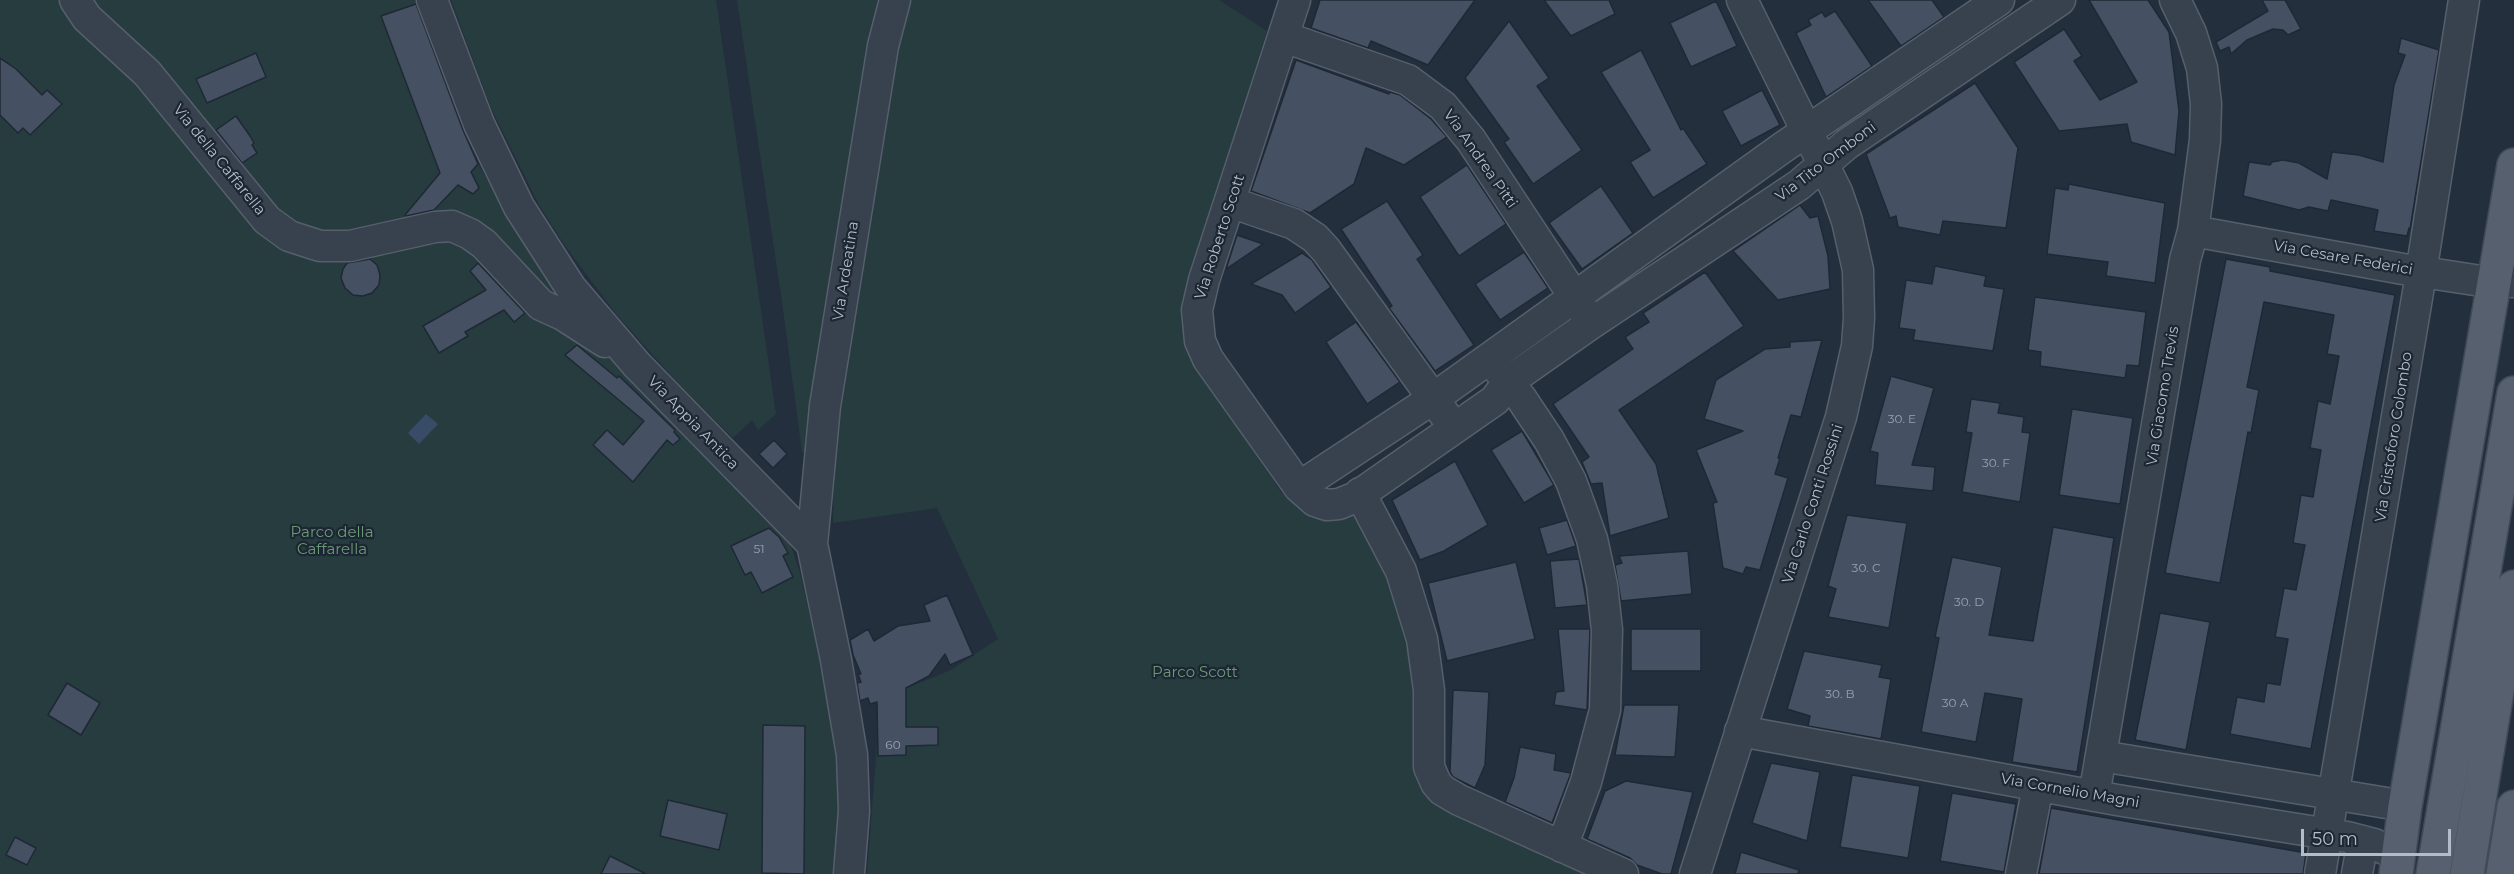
<!DOCTYPE html>
<html>
<head>
<meta charset="utf-8">
<style>
	body { margin:0 }
	#map { position:relative; width:2514px; height:874px; overflow:hidden; background:#242f3e; font-family:Montserrat,sans-serif }
	canvas { display:block }
	.scale { position:absolute; left:2301px; top:829px; width:150px; height:27px; box-sizing:border-box; border:3px solid #b4bcc9; border-top:0; padding-left:8px; font-size:18px; line-height:21px; white-space:nowrap; color:#b4bcc9; -webkit-text-stroke:4px #1d2633; paint-order:stroke }
</style>
</head>
<body>
<div id="map">
<canvas width="2514" height="874"></canvas>
<div class="scale">50 m</div>
</div>
<script>
const c = document.querySelector('canvas').getContext('2d');
c.lineJoin = 'round';
function fillPath(path, color) {
  c.fillStyle = color;
  c.fill(path, 'evenodd');
}
function poly(rows) {
  const path = new Path2D();
  for (const r of rows) {
    path.moveTo(r[0], r[1]);
    for (let i = 2; i < r.length; i += 2) path.lineTo(r[i], r[i + 1]);
  }
  return path;
}
function strokePath(path, color, width, dash) {
  c.strokeStyle = color;
  c.lineWidth = width;
  c.lineCap = dash ? 'butt' : 'round';
  c.setLineDash(dash || []);
  c.stroke(path);
}
function label(font, color, halo, rows, align = 'center') {
  c.font = font + ' Montserrat,sans-serif';
  c.lineWidth = 4.5;
  c.setLineDash([]);
  c.textBaseline = 'middle';
  c.strokeStyle = halo;
  c.fillStyle = color;
  for (const [text, x, y, turn = 0] of rows) {
    c.save();
    c.translate(x, y);
    c.rotate((+turn || 0) * Math.PI / 180);
    c.textAlign = isNaN(turn) ? turn : align;
    if (halo) c.strokeText(text, 0, 0);
    c.fillText(text, 0, 0);
    c.restore();
  }
}
const green = poly([
	[0,0,420,0,418,4,478,164,511,220,587,330,623,371,775,522,791,546,800,573,821,664,844,810,838,874,0,874],
	[451,0,716,0,776,414,758,430,752,420,733,438,678,383,616,314,563,243,539,205,491,108],
	[737,0,888,0,811,451,802,452,783,309],
	[907,0,1219,0,1267,31,1190,273,1184,306,1195,366,1282,493,1367,517,1416,639,1419,761,1602,874,867,874,878,731,900,691,951,670,998,639,937,508,833,523,834,406,867,196]
]);
const water = poly([
	[426,414,438,424,419,444,408,433]
]);
const building = poly([
	[1320,0,1475,0,1428,65,1371,41,1368,48,1311,28,1320,0],
	[1544,0,1609,0,1615,14,1571,36,1544,0],
	[1868,0,1932,0,1944,17,1901,46,1868,0],
	[2089,0,2148,0,2169,32,2179,111,2175,155,2131,142,2127,124,2059,131,2014,62,2064,29,2082,56,2074,61,2100,100,2137,82,2089,0],
	[2262,0,2285,0,2301,29,2288,35,2283,30,2273,29,2247,40,2231,54,2229,47,2220,51,2216,42,2268,11,2262,0],
	[1716,1,1737,46,1691,67,1670,23,1716,1],
	[416,4,463,130,478,164,471,172,479,188,473,194,458,185,434,210,406,216,405,215,440,173,381,16,416,4],
	[1835,11,1872,66,1826,97,1796,33,1811,25,1808,20,1822,12,1825,17,1835,11],
	[1509,21,1549,78,1537,86,1582,150,1533,184,1504,142,1509,139,1465,78,1509,21],
	[2401,38,2439,50,2410,229,2409,228,2407,236,2374,231,2378,210,2331,200,2328,211,2309,207,2299,210,2243,196,2249,162,2270,165,2272,162,2283,160,2299,163,2327,179,2332,152,2359,155,2383,162,2394,85,2405,55,2398,53,2401,38],
	[1641,50,1681,130,1683,128,1707,164,1653,198,1630,162,1650,150,1601,72,1641,50],
	[256,53,266,77,207,103,196,79,256,53],
	[0,58,16,69,42,95,47,90,62,104,30,135,23,128,18,133,0,115,0,58],
	[1296,60,1389,94,1390,92,1400,95,1431,119,1447,137,1404,165,1366,148,1354,184,1310,213,1251,191,1296,60],
	[1975,83,2018,148,2006,228,1943,221,1940,235,1898,227,1896,216,1890,218,1866,154,1975,83],
	[1762,90,1780,125,1741,146,1722,111,1762,90],
	[236,116,250,136,254,143,252,145,257,153,242,163,216,130,236,116],
	[1467,165,1506,224,1459,256,1420,197,1467,165],
	[2069,184,2165,203,2155,283,2106,276,2108,262,2047,254,2055,188,2068,190,2069,184],
	[1601,186,1633,233,1582,269,1549,223,1601,186],
	[1387,201,1423,255,1417,259,1474,345,1435,371,1389,308,1392,306,1341,229,1387,201],
	[1800,205,1810,218,1818,216,1828,256,1830,289,1778,300,1733,251,1800,205],
	[1237,235,1263,244,1226,269,1237,235],
	[1524,252,1548,288,1500,320,1475,284,1524,252],
	[1302,253,1312,260,1331,287,1295,313,1282,295,1251,284,1302,253],
	[370,259,377,265,380,275,379,285,372,293,363,296,353,295,345,288,341,278,343,269,347,263,370,259],
	[2226,259,2270,267,2270,271,2395,295,2311,749,2230,734,2237,697,2264,702,2267,683,2280,685,2288,639,2275,637,2284,588,2296,590,2305,545,2293,543,2301,495,2313,497,2321,450,2310,448,2318,401,2330,404,2339,356,2327,354,2334,315,2264,302,2247,387,2259,390,2251,433,2248,432,2220,583,2165,573,2226,259],
	[478,263,525,313,514,322,504,310,465,332,468,336,439,353,423,326,486,290,470,271,478,263],
	[1935,266,1986,276,1984,286,2004,289,1993,351,1913,340,1915,330,1899,328,1906,280,1932,284,1935,266],
	[1705,272,1744,326,1619,410,1656,464,1669,518,1610,536,1602,483,1591,484,1582,462,1589,457,1553,404,1633,349,1625,337,1649,322,1643,313,1705,272],
	[2035,297,2146,312,2139,366,2127,365,2125,378,2040,366,2041,352,2028,350,2035,297],
	[1356,322,1400,382,1367,404,1326,342,1356,322],
	[1822,340,1801,417,1791,415,1778,458,1780,458,1775,474,1788,478,1760,570,1746,567,1743,574,1723,568,1713,503,1717,502,1696,450,1743,431,1704,419,1716,380,1765,349,1790,347,1790,342,1822,340],
	[577,345,617,378,619,376,675,430,674,432,680,439,673,445,667,440,633,482,593,445,607,430,623,445,644,421,565,355,577,345],
	[1891,376,1934,388,1912,465,1935,467,1933,491,1875,485,1878,453,1870,451,1891,376],
	[1971,399,2000,403,1998,413,2024,417,2022,432,2030,433,2020,502,1962,492,1972,433,1966,432,1971,399],
	[2072,409,2133,418,2120,504,2059,495,2072,409],
	[1522,431,1554,485,1524,503,1491,450,1522,431],
	[774,440,787,454,773,468,759,454,774,440],
	[1455,461,1488,525,1444,551,1420,560,1392,500,1455,461],
	[1847,515,1907,523,1889,628,1828,617,1836,589,1828,586,1847,515],
	[1567,520,1576,546,1547,555,1539,528,1567,520],
	[2053,527,2114,538,2077,772,2012,762,2022,699,1985,693,1976,742,1921,732,1939,638,1935,637,1952,557,2002,567,1989,635,2033,641,2053,527],
	[769,528,779,537,788,553,783,556,793,577,762,593,751,572,745,575,731,546,769,528],
	[1688,551,1692,594,1621,601,1615,565,1622,563,1619,556,1688,551],
	[1579,559,1587,605,1555,608,1550,561,1579,559],
	[1516,562,1535,639,1447,661,1428,583,1516,562],
	[947,595,973,655,950,665,945,654,929,676,906,688,906,727,938,727,938,745,906,746,906,755,878,756,877,702,870,704,868,698,860,701,857,683,861,682,858,674,861,674,853,655,850,640,868,629,874,641,898,626,930,621,924,605,947,595],
	[2160,613,2210,622,2186,750,2135,740,2160,613],
	[1558,629,1590,629,1587,710,1554,705,1556,692,1564,691,1558,629],
	[1631,629,1701,629,1701,671,1631,671,1631,629],
	[1804,651,1882,665,1879,677,1891,679,1881,739,1808,726,1810,716,1787,709,1804,651],
	[67,683,100,703,81,735,48,715,67,683],
	[1453,690,1489,692,1485,765,1475,788,1453,777,1450,772,1453,690],
	[1624,705,1679,705,1675,757,1615,755,1624,705],
	[763,725,805,726,804,874,762,873,763,725],
	[1520,747,1556,754,1554,770,1571,773,1552,823,1505,802,1514,778,1520,747],
	[1771,763,1820,772,1807,841,1752,823,1771,763],
	[1852,775,1920,786,1908,858,1840,847,1852,775],
	[1626,781,1693,792,1671,874,1662,874,1637,865,1630,858,1587,839,1605,791,1626,781],
	[1952,793,2016,804,2004,872,1940,861,1952,793],
	[668,800,727,814,719,850,660,836,668,800],
	[2051,808,2306,853,2303,874,2039,874,2051,808],
	[15,837,36,848,27,865,6,855,15,837],
	[1741,852,1799,870,1798,874,1735,874,1741,852],
	[610,856,646,874,601,874,610,856]
]);
const minor = poly([
	[75,0,87,18,147,73,267,220,289,236,320,246,350,246,435,227,452,226,470,234,484,244,541,305,563,315,605,342],
	[432,0,479,124,519,207,571,288,637,365,812,544,836,660,852,755,854,811,849,874],
	[1295,0,1204,280,1197,310,1200,341,1208,359,1299,487],
	[1999,0,1782,148,1434,398,1299,487,1315,501,1327,505,1339,504,1356,497,1495,400,1508,382,1592,323,1799,185,1847,144,2060,0],
	[1284,37,1408,80,1443,106,1471,140,1585,313],
	[1230,202,1294,224,1315,238,1326,250,1445,415],
	[2193,231,2403,269,2481,281,2514,282],
	[1497,368,1521,398,1549,440,1571,481,1592,539,1602,585,1607,630,1605,710,1586,782,1562,847],
	[1360,493,1401,571,1422,639,1429,690,1429,767,1436,783,1442,790,1459,800,1623,874],
	[812,544,825,406,883,46,895,0],
	[1740,731,2117,800,2347,837,2374,844,2399,856],
	[2101,756,2405,806],
	[2094,796,2185,260,2193,231,2205,140,2206,104,2202,68,2191,33,2175,0],
	[1695,874,1841,417,1857,346,1859,318,1858,270,1847,221,1837,192,1742,0],
	[2021,874,2038,786],
	[2320,874,2418,292,2464,0],
	[2357,874,2363,841]
]);
const major = poly([
	[2396,874,2405,806,2514,165],
	[2433,874,2514,393],
	[2467,874,2514,587],
	[2503,874,2514,807]
]);
const numberNames = [
	["30. E",1902,419],
	["30. F",1996,463],
	["51",759,549],
	["30. C",1866,568],
	["30. D",1969,602],
	["30. B",1840,694],
	["30 A",1955,703],
	["60",893,745]
];
const streetNames = [
	["Via Andrea Pitti",1480,159,55],
	["Via della Caffarella",219,160,51],
	["Via Tito Omboni",1826,162,-37],
	["Via Roberto Scott",1220,237,-72],
	["Via Cesare Federici",2343,258,10],
	["Via Ardeatina",846,271,-81],
	["Via Giacomo Trevis",2163,396,-81],
	["Via Appia Antica",693,423,46],
	["Via Cristoforo Colombo",2394,437,-81],
	["Via Carlo Conti Rossini",1813,504,-72],
	["Via Cornelio Magni",2070,791,10]
];
const parkNames = [
	["Parco della",332,533],
	["Caffarella",332,550],
	["Parco Scott",1195,673]
];
fillPath(green, '#263c3f');
fillPath(water, '#394c67');
fillPath(building, '#455162');
strokePath(building, '#1f2835', 1.5);
strokePath(minor, '#565f6c', 33);
strokePath(major, '#414a57', 36);
strokePath(minor, '#38414e', 30);
strokePath(major, '#56606e', 33);
label('12px', '#98a1af', null, numberNames);
label('15px', '#b4bcc9', '#1d2633', streetNames);
label('15px', '#6b9a76', '#1d2633', parkNames);
</script>
</body>
</html>
